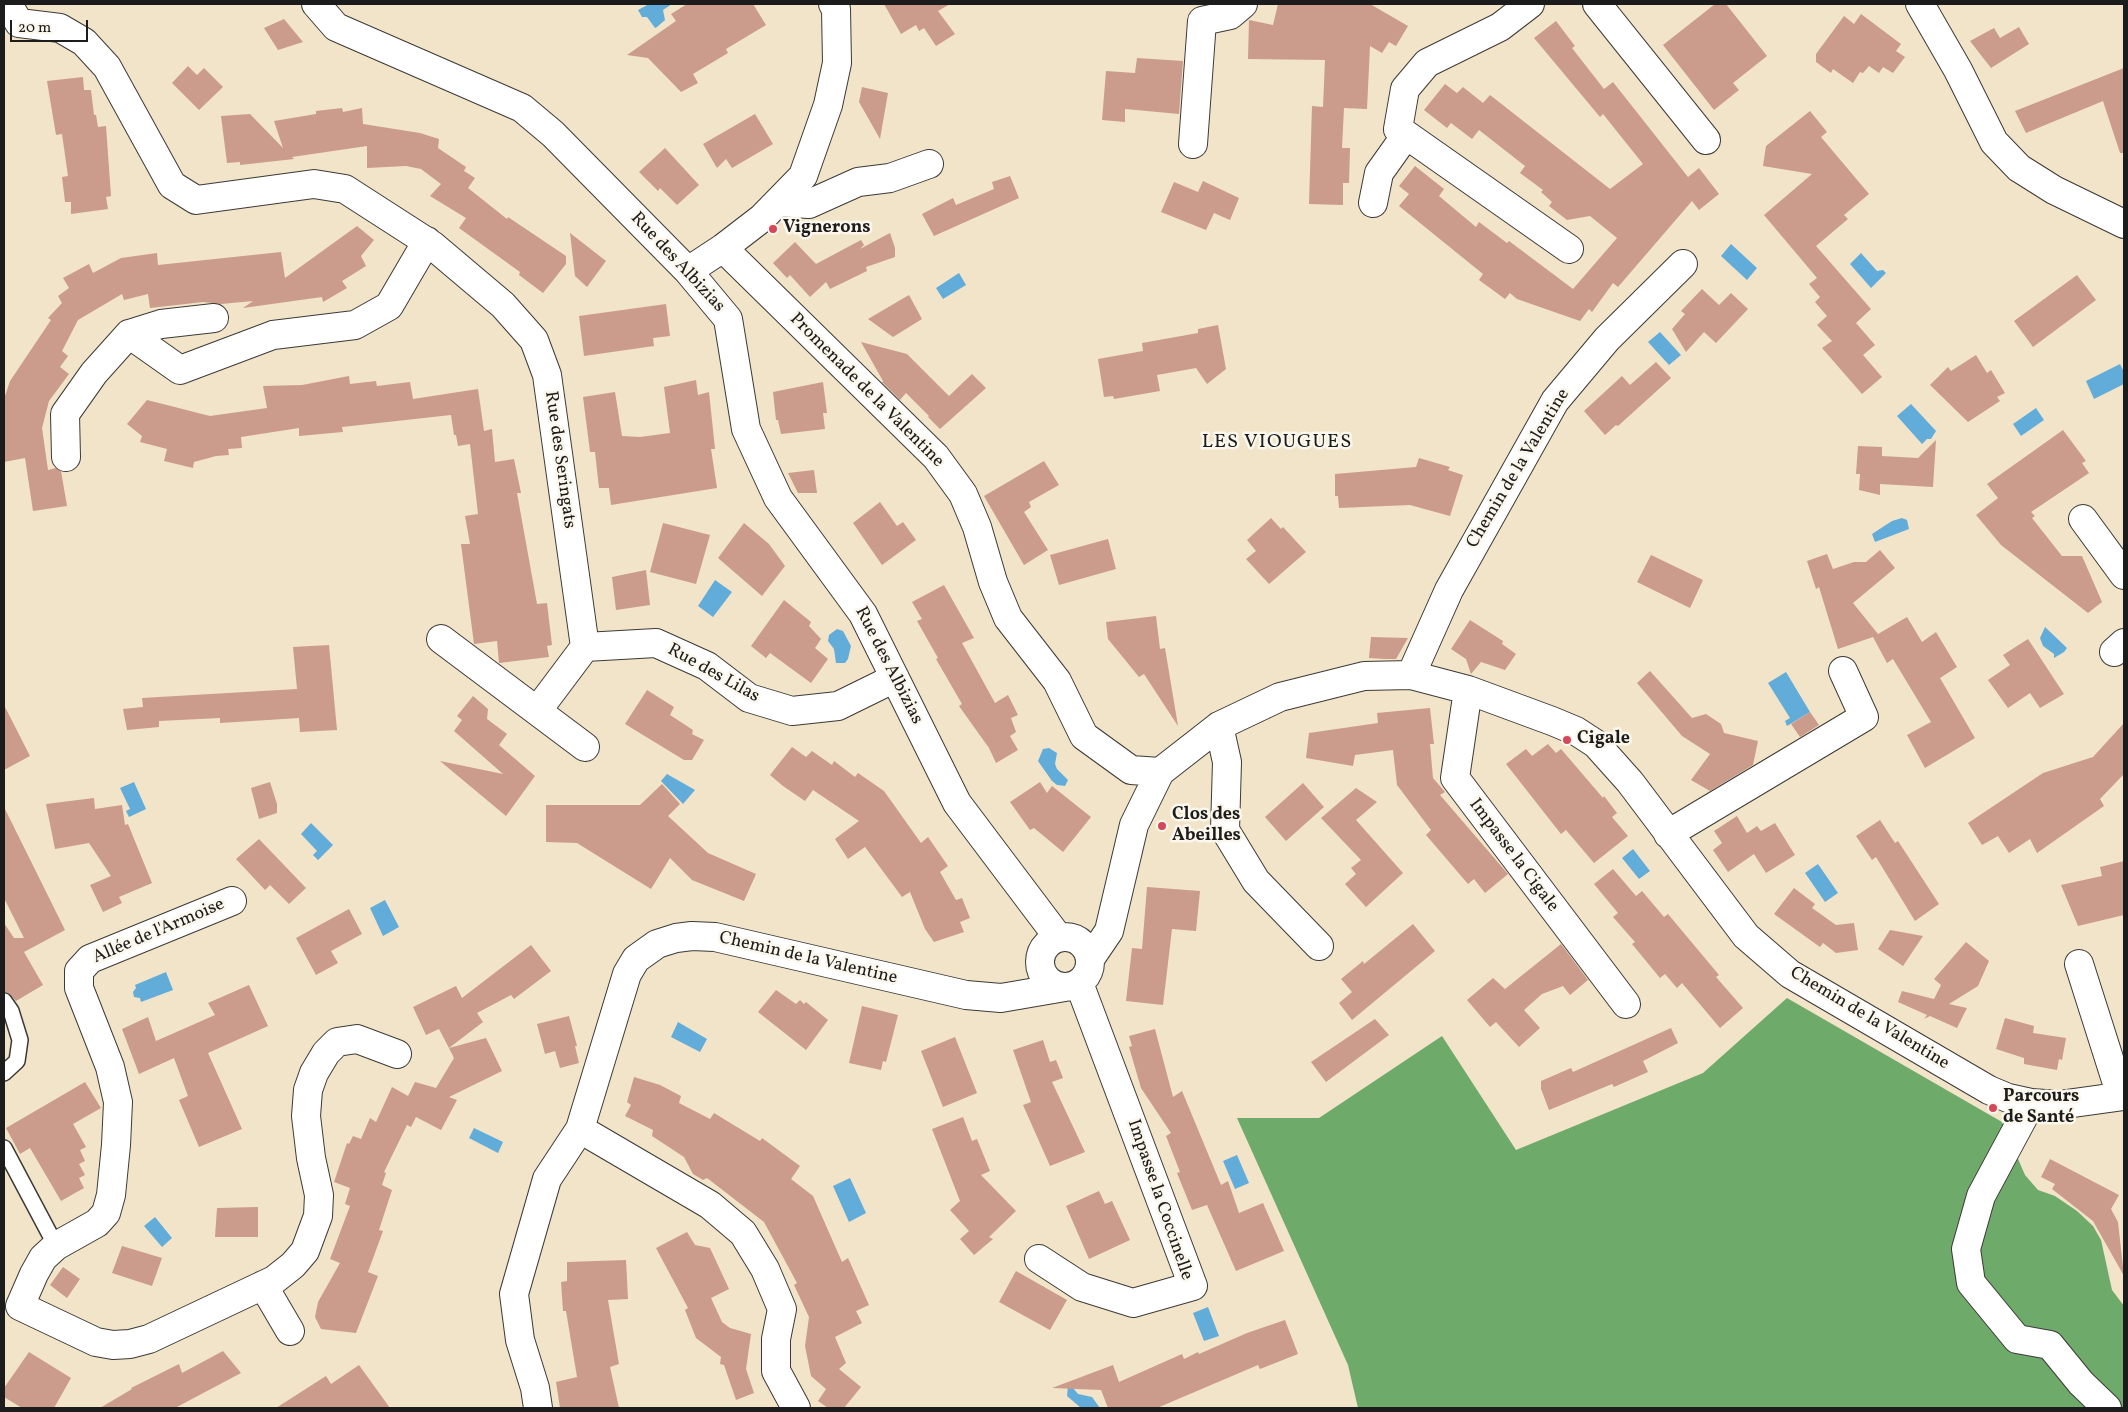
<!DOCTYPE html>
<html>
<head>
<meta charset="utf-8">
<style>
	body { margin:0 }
	#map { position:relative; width:2128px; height:1412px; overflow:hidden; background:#f2e4c9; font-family:Vollkorn,serif }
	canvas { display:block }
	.frame { position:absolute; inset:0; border:5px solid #1c1c1c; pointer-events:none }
	.scale { position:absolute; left:10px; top:20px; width:78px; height:22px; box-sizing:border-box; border:2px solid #1c1c1c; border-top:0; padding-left:6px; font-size:15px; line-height:18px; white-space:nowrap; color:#1c1c1c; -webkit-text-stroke:4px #fbf7ec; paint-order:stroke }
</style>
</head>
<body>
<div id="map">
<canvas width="2128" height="1412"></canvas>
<div class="frame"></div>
<div class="scale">20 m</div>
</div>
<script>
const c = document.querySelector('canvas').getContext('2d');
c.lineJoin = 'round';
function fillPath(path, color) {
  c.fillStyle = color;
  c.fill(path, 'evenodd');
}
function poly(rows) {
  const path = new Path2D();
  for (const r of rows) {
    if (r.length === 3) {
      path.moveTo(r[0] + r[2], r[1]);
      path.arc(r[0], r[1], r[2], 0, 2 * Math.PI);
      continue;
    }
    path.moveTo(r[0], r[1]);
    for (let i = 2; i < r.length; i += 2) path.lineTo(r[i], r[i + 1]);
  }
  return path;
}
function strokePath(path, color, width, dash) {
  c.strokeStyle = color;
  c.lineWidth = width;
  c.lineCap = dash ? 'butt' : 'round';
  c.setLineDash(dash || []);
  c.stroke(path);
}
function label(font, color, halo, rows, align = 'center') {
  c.font = font + ' Vollkorn,serif';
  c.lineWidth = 5;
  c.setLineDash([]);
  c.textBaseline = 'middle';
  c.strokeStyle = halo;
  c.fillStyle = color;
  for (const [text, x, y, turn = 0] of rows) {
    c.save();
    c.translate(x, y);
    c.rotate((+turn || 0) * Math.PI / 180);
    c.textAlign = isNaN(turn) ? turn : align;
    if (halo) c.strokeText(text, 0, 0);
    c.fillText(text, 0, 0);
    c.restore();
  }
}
const forest = poly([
	[1787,998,2002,1122,2025,1175,2038,1190,2055,1196,2077,1211,2093,1226,2101,1240,2112,1290,2124,1306,2124,1408,1358,1408,1348,1365,1237,1118,1319,1118,1442,1036,1516,1150,1703,1073]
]);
const water = poly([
	[649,4,672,4,663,10,665,20,657,27,655,28,647,17,642,17,638,10],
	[1731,244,1757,268,1747,280,1721,256],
	[1861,253,1877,271,1883,270,1886,273,1871,288,1850,264],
	[959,273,966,285,943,299,936,288],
	[1660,332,1681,355,1669,365,1648,342],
	[2120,364,2124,372,2124,384,2094,399,2086,381],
	[1911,404,1936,431,1931,439,1927,439,1922,444,1897,416],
	[2036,408,2044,420,2021,436,2013,424],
	[1902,518,1907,520,1909,529,1875,542,1872,534,1892,521],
	[715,580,732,592,713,617,698,606],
	[2045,627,2067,648,2064,652,2054,658,2054,654,2043,646,2040,638],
	[837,629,843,631,851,646,848,659,845,663,836,663,834,649,828,641,829,635],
	[1786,672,1810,712,1787,726,1785,721,1790,718,1768,683],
	[1049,748,1057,753,1055,764,1057,769,1068,780,1065,786,1057,785,1052,781,1038,761,1043,749],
	[667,774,695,790,683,804,661,781],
	[134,782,146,809,129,817,126,811,130,809,120,788],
	[311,823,333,845,318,860,313,855,317,851,301,834],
	[1633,849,1650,871,1639,879,1622,858],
	[1818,864,1838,893,1825,902,1805,873],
	[385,900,399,927,383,936,370,908],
	[166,972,173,990,141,1002,140,998,134,997,133,992,136,988,135,985],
	[678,1022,707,1039,700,1052,671,1037],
	[474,1128,503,1142,498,1153,469,1138],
	[1237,1155,1249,1183,1235,1189,1223,1161],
	[850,1178,866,1213,849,1222,833,1186],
	[155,1217,172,1238,162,1247,144,1226],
	[1208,1307,1219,1336,1204,1341,1193,1313],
	[1068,1386,1073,1388,1078,1394,1092,1397,1100,1408,1081,1408,1067,1396]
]);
const building = poly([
	[687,4,753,4,766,25,726,49,728,53,693,74,698,83,681,92,648,58,627,55,676,21,671,14],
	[884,4,950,4,938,11,955,34,936,46,924,28,919,31,916,25,901,34],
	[1278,4,1370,4,1408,26,1396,46,1389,42,1382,53,1370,46,1367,109,1344,108,1342,148,1350,148,1349,183,1343,183,1343,205,1309,204,1312,106,1323,107,1325,60,1248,59,1249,20,1273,25],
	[1715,4,1726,4,1767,56,1733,83,1739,90,1714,110,1663,45],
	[1861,14,1901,44,1896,51,1905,57,1893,73,1883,67,1879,73,1869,66,1863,73,1860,72,1853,83,1833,69,1831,73,1816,62,1816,54,1844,16,1854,24],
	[284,19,303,42,278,50,264,28],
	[1556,21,1575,46,1572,48,1604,89,1613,82,1688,177,1699,168,1719,194,1699,210,1692,201,1618,287,1613,283,1592,312,1589,309,1580,321,1517,299,1510,293,1505,299,1479,280,1483,274,1399,206,1409,194,1399,186,1415,166,1444,189,1439,196,1476,227,1479,222,1507,243,1509,241,1573,289,1617,238,1590,216,1567,220,1549,206,1552,202,1541,192,1543,190,1520,173,1525,166,1479,130,1472,139,1451,123,1447,128,1424,110,1445,84,1457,93,1463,87,1483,103,1490,95,1610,189,1643,164,1603,114,1600,117,1534,38],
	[2019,27,2029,44,1991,68,1970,41,1994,28,2000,38],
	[1137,58,1183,61,1179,114,1125,109,1125,122,1102,120,1106,71,1135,73],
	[188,66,197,75,204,68,223,87,199,110,172,83],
	[2124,68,2124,153,2120,153,2103,101,2026,133,2015,111],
	[83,77,84,90,91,90,94,115,96,115,98,127,106,126,111,196,106,197,108,209,71,214,71,202,65,202,62,177,68,176,62,134,56,135,47,81],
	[862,87,888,93,880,139,859,102],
	[342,108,343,112,362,108,363,124,420,133,439,139,438,148,466,167,464,171,475,178,468,188,507,219,508,217,566,256,566,264,543,293,519,275,520,272,459,228,466,218,430,196,441,184,421,169,406,166,367,168,367,146,292,157,294,159,240,165,240,162,227,163,221,116,250,114,283,148,274,121,316,114,316,111],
	[1810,111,1827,132,1821,137,1869,194,1844,215,1848,219,1816,246,1871,309,1856,323,1875,345,1863,355,1882,377,1862,394,1822,348,1832,341,1817,325,1827,316,1815,302,1820,297,1809,284,1817,278,1764,215,1812,174,1763,166,1766,146],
	[755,114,773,144,732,168,726,159,717,168,703,144],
	[665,148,699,185,677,205,660,188,658,191,639,172],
	[1010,176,1019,198,934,236,922,214,953,198,956,205,994,189,992,182],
	[1203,181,1239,198,1230,220,1214,213,1206,230,1161,212,1174,182,1198,192],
	[357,226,374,240,361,256,366,266,342,281,347,288,323,302,322,297,243,308,253,301,221,304,203,302,150,308,148,294,124,300,122,294,78,320,62,351,68,356,60,367,69,374,49,401,42,428,48,470,56,468,61,471,67,506,33,511,25,458,4,462,4,399,10,381,51,320,48,318,62,303,58,296,69,288,63,278,89,264,93,273,121,258,157,253,158,265,281,252,285,278],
	[570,233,606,261,587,287,575,276],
	[890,233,895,248,895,257,866,267,867,271,830,289,826,282,810,297,790,275,787,278,773,263,795,242,816,264,861,240,864,245,860,249],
	[2077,275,2096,300,2033,347,2014,321],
	[1702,289,1719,305,1731,293,1748,309,1716,343,1704,332,1686,352,1672,329,1685,314,1681,311],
	[909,295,922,319,893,337,868,319],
	[666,304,670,336,653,338,654,346,584,356,579,316],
	[1218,325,1226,369,1207,384,1196,368,1157,375,1160,391,1114,399,1113,396,1104,397,1098,359,1143,351,1142,343,1198,333,1198,329],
	[861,342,907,354,949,396,972,374,986,388,940,429,928,417,929,416,906,393,900,400,882,382,883,381],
	[1976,355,1987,373,1991,370,2005,393,1997,397,2000,401,1968,422,1930,385,1948,367,1951,371],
	[1656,362,1671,378,1618,426,1616,425,1605,435,1584,411,1622,376,1630,385],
	[349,376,350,384,376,381,377,386,410,382,413,399,478,389,484,431,492,429,495,462,514,459,521,493,517,493,537,604,547,603,552,645,547,646,549,657,499,663,497,641,474,644,461,544,470,544,465,516,478,514,470,444,458,446,456,435,454,435,451,415,342,427,343,432,299,436,299,428,241,437,242,448,228,449,229,455,216,456,194,462,193,468,164,461,167,449,140,442,142,436,127,424,147,400,210,416,267,408,263,386,302,385],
	[696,380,698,395,709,392,715,449,711,449,717,488,611,505,609,488,599,488,595,452,590,452,583,397,615,392,622,436,640,437,670,433,664,387],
	[823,382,827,413,823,413,825,429,781,434,778,420,776,420,773,392],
	[2063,430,2086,461,2082,463,2089,473,2031,512,2035,516,2032,518,2062,556,2082,556,2102,602,2088,613,2001,545,1976,515,1998,498,1987,484],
	[1936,440,1933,487,1880,484,1880,495,1859,490,1860,474,1856,474,1858,446,1882,447,1882,456,1918,458],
	[1419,458,1450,467,1448,470,1463,475,1450,516,1410,505,1339,508,1338,496,1335,496,1335,474,1416,467],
	[1044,461,1059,485,1029,502,1031,507,1024,512,1048,550,1024,565,984,496],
	[814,470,817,493,798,493,788,473],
	[880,502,897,526,903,522,916,540,882,565,853,523],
	[1271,518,1281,529,1283,527,1306,552,1269,584,1246,559,1256,551,1247,540],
	[663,523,710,535,696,584,650,572],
	[744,523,769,544,785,566,762,596,718,558],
	[1108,539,1116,569,1059,585,1050,555],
	[1880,550,1895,568,1853,603,1878,634,1907,617,1922,642,1936,632,1957,667,1940,678,1975,738,1925,768,1907,735,1931,722,1893,659,1887,663,1873,637,1838,649,1819,587,1816,589,1807,561,1827,554,1833,569,1854,562,1866,562],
	[1651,555,1703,580,1690,608,1637,582],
	[646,570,650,605,616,610,612,577],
	[944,585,974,638,962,643,995,703,1008,695,1018,715,1011,718,1016,732,1010,736,1018,750,996,763,989,748,959,706,962,704,936,659,938,658,917,621,922,619,912,602],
	[784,600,811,622,809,626,821,639,815,648,828,659,811,683,770,653,766,658,751,646],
	[1156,616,1160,649,1165,648,1178,726,1144,674,1139,677,1108,639,1106,622],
	[1470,620,1503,641,1502,644,1516,654,1505,670,1481,662,1471,674,1466,659,1451,649],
	[1371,637,1408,638,1396,659,1386,659,1369,658],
	[2028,639,2064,694,2040,708,2030,693,2008,708,1988,680,2010,665,2003,655],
	[329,645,337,730,300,732,299,718,220,723,220,718,159,721,159,727,127,730,123,709,143,707,142,698,297,689,293,647],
	[1650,671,1692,718,1706,714,1721,724,1724,733,1758,741,1753,765,1710,791,1691,780,1710,754,1682,736,1637,683],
	[647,690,674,707,670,715,693,730,692,734,704,740,692,760,684,760,625,724],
	[473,696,488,709,487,719,507,734,499,745,535,776,506,816,440,761,503,774,454,731,462,720,457,716],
	[4,705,30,756,4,770],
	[1430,708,1434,744,1430,744,1433,778,1445,792,1440,795,1508,874,1485,893,1474,879,1468,884,1426,835,1431,830,1397,785,1393,750,1355,755,1353,766,1306,758,1309,733,1378,723,1377,713],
	[1810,712,1819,725,1800,737,1791,724],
	[2124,723,2124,774,2100,799,2104,806,2037,853,2030,839,2009,853,1998,836,1982,845,1968,823,2043,773,2093,757],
	[1548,744,1556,753,1561,749,1603,798,1604,796,1617,813,1612,817,1628,836,1594,863,1566,830,1561,834,1506,764,1526,749,1532,756],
	[792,747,806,757,812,751,832,765,834,761,855,777,858,773,884,791,921,843,928,837,948,866,940,872,956,900,962,898,970,918,960,922,964,932,934,942,925,929,910,892,902,897,865,847,848,859,835,839,859,821,813,790,805,801,783,786,770,775],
	[270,782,277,804,277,813,259,819,251,788],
	[1040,782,1047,793,1052,786,1091,817,1063,852,1034,828,1030,830,1010,802],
	[1303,783,1324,807,1286,841,1265,817],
	[662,784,680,804,668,816,708,853,756,874,744,901,692,880,670,858,651,889,577,843,546,842,546,805,640,805],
	[1356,788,1377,802,1356,820,1403,873,1366,907,1345,884,1356,874,1351,868,1361,860,1321,818],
	[94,798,95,809,122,805,125,825,128,824,152,883,119,897,122,903,103,912,90,885,111,876,89,843,55,849,46,804],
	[4,807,65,930,24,952,43,985,16,1001,8,993,4,992,4,923,14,938,24,938,4,898],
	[1737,816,1747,833,1757,826,1761,831,1775,823,1795,855,1766,873,1754,854,1728,872,1713,850,1722,843,1714,831],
	[1880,820,1895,843,1898,841,1939,904,1915,921,1876,857,1872,860,1856,836],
	[259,839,306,888,289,904,270,885,265,890,236,859],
	[2124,861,2124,915,2078,926,2061,885,2102,876,2100,867],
	[1613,869,1636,896,1642,891,1664,917,1668,914,1719,975,1716,977,1743,1008,1720,1028,1682,983,1677,988,1665,974,1660,978,1632,944,1635,942,1613,917,1618,913,1594,884],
	[1147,887,1200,891,1196,931,1172,929,1163,1005,1126,1001,1132,948,1142,949],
	[1794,888,1815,904,1812,908,1836,925,1854,923,1858,950,1836,953,1823,943,1820,947,1774,914],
	[349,909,362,934,331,951,338,963,316,975,296,938],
	[1413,924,1435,951,1352,1020,1339,1003,1352,992,1341,979,1363,961,1364,964],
	[1890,930,1923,936,1903,966,1878,949],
	[1966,942,1989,961,1978,986,1949,1004,1967,1008,1957,1028,1930,1016,1924,1019,1927,1015,1898,1002,1902,991,1934,999,1941,985,1934,979],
	[1561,944,1588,980,1570,995,1563,986,1542,994,1524,1010,1540,1028,1519,1047,1496,1022,1490,1027,1467,1000,1493,978,1505,989],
	[531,945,551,971,514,999,511,995,477,1013,483,1022,449,1048,439,1029,426,1035,413,1007,456,986,462,998],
	[249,985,268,1026,208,1053,242,1129,199,1147,179,1100,188,1096,174,1058,139,1074,122,1029,148,1017,156,1041,215,1015,208,1003],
	[776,990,796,1004,800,1000,804,1004,806,1002,828,1020,806,1050,758,1012],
	[862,1006,898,1015,886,1062,883,1061,881,1070,849,1063],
	[569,1016,577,1046,575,1046,579,1063,560,1068,555,1051,545,1054,537,1024],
	[2005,1018,2034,1026,2033,1033,2066,1038,2062,1060,2059,1059,2057,1070,2024,1064,2024,1058,1996,1049],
	[1375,1019,1389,1035,1326,1082,1311,1062],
	[1671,1028,1678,1043,1643,1061,1648,1072,1614,1087,1612,1084,1549,1110,1541,1089,1541,1081,1571,1068,1573,1072],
	[1155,1029,1173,1097,1182,1091,1221,1185,1228,1181,1239,1213,1263,1203,1284,1251,1236,1271,1207,1205,1192,1210,1177,1173,1180,1172,1166,1136,1171,1133,1141,1088,1129,1047,1132,1046,1129,1036],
	[955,1037,977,1093,943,1107,921,1051],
	[486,1038,502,1071,449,1097,457,1100,441,1130,416,1117,411,1127,407,1125,384,1172,386,1173,382,1185,392,1190,379,1230,383,1231,368,1272,378,1276,356,1333,321,1329,315,1317,318,1302,340,1263,330,1259,350,1206,345,1204,350,1188,334,1182,347,1143,349,1144,353,1136,361,1139,370,1118,376,1122,392,1087,408,1096,415,1082,436,1088,454,1058,449,1048],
	[1043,1040,1050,1062,1056,1060,1063,1078,1052,1082,1085,1152,1050,1166,1023,1105,1031,1102,1013,1050],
	[634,1077,660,1085,681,1096,679,1103,710,1119,714,1113,760,1141,762,1138,800,1166,791,1179,813,1196,842,1262,848,1258,869,1305,856,1311,862,1323,835,1337,846,1363,839,1369,861,1387,844,1408,828,1408,818,1401,826,1389,811,1376,805,1346,809,1317,794,1285,797,1283,764,1222,707,1178,703,1180,693,1174,684,1157,652,1136,653,1130,625,1116,631,1105,627,1102],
	[85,1082,101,1108,73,1124,86,1147,80,1150,85,1161,79,1164,85,1175,79,1178,84,1188,61,1201,30,1148,20,1154,6,1128],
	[963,1117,972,1141,977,1139,990,1171,981,1175,1016,1211,989,1237,993,1239,974,1255,960,1239,969,1231,950,1210,960,1201,932,1129],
	[2050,1159,2119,1195,2111,1209,2118,1222,2124,1276,2093,1221,2052,1189,2055,1184,2041,1177],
	[1099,1191,1105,1204,1112,1201,1130,1240,1089,1259,1066,1206],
	[258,1207,258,1237,215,1237,217,1208],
	[687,1232,695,1245,710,1248,729,1289,711,1298,722,1322,730,1328,751,1334,746,1369,754,1393,736,1400,724,1365,720,1364,721,1357,696,1338,685,1310,688,1308,656,1248],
	[122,1246,162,1258,152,1286,112,1273],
	[626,1260,628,1299,608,1300,619,1364,610,1367,619,1408,560,1408,556,1382,577,1377,566,1311,563,1311,561,1282,567,1281,567,1262],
	[63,1267,80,1279,67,1298,50,1285],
	[1016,1271,1067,1300,1050,1330,999,1302],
	[1285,1320,1298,1354,1260,1369,1258,1365,1157,1408,1108,1408,1101,1390,1052,1388,1113,1365,1119,1382,1182,1354,1184,1359,1198,1352,1199,1354,1247,1333],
	[223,1351,241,1373,175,1408,100,1408,132,1389,131,1388,179,1364,182,1373],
	[29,1352,71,1378,54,1408,22,1408,4,1397,4,1388],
	[359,1365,390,1408,276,1408,326,1376,331,1384]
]);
const lane = poly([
	[4,1001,11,1011,20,1040,17,1061,4,1073],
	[4,1148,56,1246]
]);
const street = poly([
	[8,4,19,23,60,28,84,42,107,67,172,185,196,200,314,184,345,189,432,245,503,305,534,340,547,375,585,647,537,711,441,639],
	[316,4,336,27,522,108,553,134,688,271,728,319,746,429,778,498,863,614,957,803,1058,937],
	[1530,4,1500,27,1427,63,1405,89,1398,129,1569,249],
	[1597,4,1706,140],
	[1920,4,1958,70,1994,142,2019,168,2054,190,2124,224],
	[1193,144,1202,21,1230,15,1243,4],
	[778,202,809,204,858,182,890,178,929,164],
	[1373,203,1379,173,1406,135],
	[723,248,936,457,963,494,977,527,993,582,1008,618,1057,681,1084,736,1131,770,1160,772],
	[688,271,723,248,762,218,803,176,828,105,837,63,836,9,833,4],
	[129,334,161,324,214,318],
	[66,457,65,414,94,373,129,334,180,370,273,335,355,325,389,306,427,241],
	[2083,519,2124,575],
	[585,647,656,643,707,666,749,698,792,711,838,706,895,678],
	[2114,652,2124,643],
	[1411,675,1449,590,1555,401,1607,339,1683,264],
	[1468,690,1455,778,1626,1004],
	[537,711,585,747],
	[1219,726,1227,762,1225,830,1256,881,1319,946],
	[1668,834,1864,717,1843,671],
	[232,901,90,959,79,971,79,988,110,1067,118,1102,116,1145,111,1195,106,1213,97,1223,56,1246,43,1258,34,1274,20,1306,96,1342,113,1345,130,1344,149,1339,274,1280,293,1265,305,1251,318,1216,319,1195,311,1158,306,1116,308,1090,314,1073,326,1053,337,1042,357,1039,397,1054],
	[1065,962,25],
	[1090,959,1109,931,1134,825,1160,772,1219,726,1280,697,1364,676,1411,675,1468,690,1552,721,1576,731,1596,744,1630,782,1746,936,1790,974,1989,1090,2008,1098,2031,1103,2059,1105,2124,1096],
	[2079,964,2121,1096],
	[2031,1103,1981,1196,1966,1249,1971,1283,2017,1339,2050,1345,2081,1383,2107,1408],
	[580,1129,710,1205,743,1233,765,1269,782,1309,776,1339,776,1371,796,1408],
	[1039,1259,1082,1287,1133,1303,1193,1286,1079,983],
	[263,1285,290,1331],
	[538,1408,535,1388,520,1340,514,1294,547,1179,580,1129,627,974,636,959,657,944,676,938,692,936,715,937,966,995,1001,998,1065,987]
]);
const markers = [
	[773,229,5,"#d1495b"],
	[1567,740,5,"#d1495b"],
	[1162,826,5,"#d1495b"],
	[1993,1108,5,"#d1495b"]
];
const poiNames = [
	["Vignerons",783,229],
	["Cigale",1577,740],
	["Clos des",1172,816],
	["Abeilles",1172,837],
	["Parcours",2003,1098],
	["de Santé",2003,1119]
];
const streetNames = [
	["Rue des Albizias",677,263,47],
	["Promenade de la Valentine",866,391,45],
	["Rue des Seringats",559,460,82],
	["Chemin de la Valentine",1519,469,-59],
	["Rue des Albizias",888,666,63],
	["Rue des Lilas",713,674,29],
	["Impasse la Cigale",1513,856,53],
	["Allée de l'Armoise",159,932,-23],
	["Chemin de la Valentine",808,959,13],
	["Chemin de la Valentine",1869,1019,31],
	["Impasse la Coccinelle",1159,1200,71]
];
const quarterNames = [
	["LES VIOUGUES",1277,443]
];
fillPath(forest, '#6eaa6a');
fillPath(water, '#62acda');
fillPath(building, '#cb9b8b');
strokePath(lane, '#3c3a36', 18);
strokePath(street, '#3c3a36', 30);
strokePath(lane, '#fff', 15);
strokePath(street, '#fff', 28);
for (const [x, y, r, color] of markers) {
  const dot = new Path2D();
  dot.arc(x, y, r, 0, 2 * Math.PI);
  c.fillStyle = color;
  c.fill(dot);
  strokePath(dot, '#fbf7ec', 2);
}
label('bold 18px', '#1c1c1c', '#fbf7ec', poiNames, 'left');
label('18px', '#1c1c1c', '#fbf7ec', streetNames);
c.letterSpacing = '1px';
label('20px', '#1c1c1c', '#fbf7ec', quarterNames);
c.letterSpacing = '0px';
</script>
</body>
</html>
